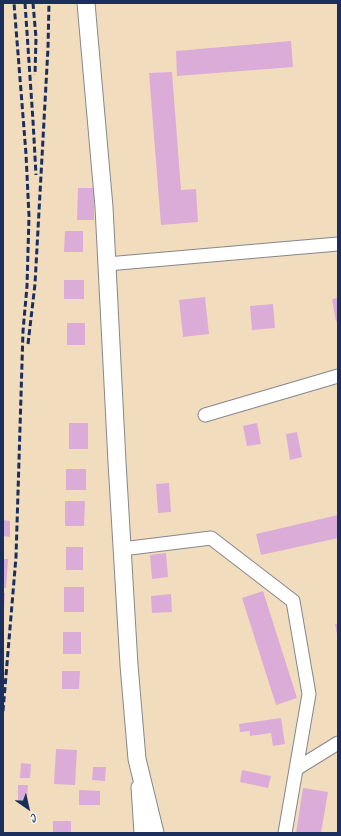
<!DOCTYPE html>
<html>
<head>
<meta charset="utf-8">
<style>
	body { margin:0 }
	#map { position:relative; width:341px; height:836px; overflow:hidden; background:#f1ddbd; font-family:Caveat,sans-serif }
	canvas { display:block }
	.frame { position:absolute; inset:0; border:4px solid #1b2f5e; pointer-events:none }
	.north { position:absolute; left:8px; top:788px; width:40px; height:40px; -webkit-text-stroke:3px #f6f6f2; paint-order:stroke; rotate:146deg; font-size:11px; font-weight:700; line-height:16px; text-align:center; color:#1b2f5e }
	.north::after { content:''; display:block; margin:auto; width:14px; height:18px; background:#1b2f5e; clip-path:polygon(50% 0,100% 100%,50% 72%,0 100%) }
</style>
</head>
<body>
<div id="map">
<canvas width="341" height="836"></canvas>
<div class="frame"></div>
<div class="north">С</div>
</div>
<script>
const c = document.querySelector('canvas').getContext('2d');
c.lineJoin = 'round';
function fillPath(path, color) {
  c.fillStyle = color;
  c.fill(path, 'evenodd');
}
function poly(rows) {
  const path = new Path2D();
  for (const r of rows) {
    path.moveTo(r[0], r[1]);
    for (let i = 2; i < r.length; i += 2) path.lineTo(r[i], r[i + 1]);
  }
  return path;
}
function strokePath(path, color, width, dash) {
  c.strokeStyle = color;
  c.lineWidth = width;
  c.lineCap = dash ? 'butt' : 'round';
  c.setLineDash(dash || []);
  c.stroke(path);
}
const building = poly([
	[291,41,293,67,177,76,176,51],
	[172,72,181,190,196,189,198,222,161,225,149,73],
	[78,188,94,188,94,220,77,220],
	[65,231,83,231,83,252,64,252],
	[64,280,84,280,84,299,64,299],
	[205,297,209,334,183,337,179,300],
	[338,298,338,321,336,322,332,299],
	[273,304,275,328,252,330,250,306],
	[67,323,85,323,85,345,67,345],
	[69,423,88,423,88,449,69,449],
	[257,423,261,444,247,446,243,426],
	[297,432,302,457,290,460,286,434],
	[66,469,86,469,86,490,66,490],
	[169,483,171,512,158,513,156,484],
	[65,501,85,501,84,526,65,526],
	[338,515,338,538,261,555,256,534],
	[3,520,10,521,10,537,3,536],
	[66,547,83,547,83,570,66,570],
	[166,553,168,577,152,579,150,555],
	[3,559,8,559,6,588,3,588],
	[64,587,84,587,84,612,64,612],
	[263,591,297,698,276,705,242,598],
	[3,593,5,593,4,611,3,611],
	[171,594,172,612,152,613,151,596],
	[335,624,338,624,338,634,337,634],
	[63,632,81,632,81,654,63,654],
	[62,671,80,671,79,689,62,689],
	[281,718,285,744,273,746,271,733,250,736,250,731,240,732,239,724],
	[56,749,77,750,75,785,54,784],
	[21,763,31,764,30,778,20,778],
	[93,767,106,767,105,781,92,780],
	[242,770,271,776,268,788,240,782],
	[18,785,28,785,27,800,18,800],
	[303,788,328,792,321,833,296,833],
	[79,790,100,791,100,805,79,805],
	[53,821,71,821,71,833,53,833]
]);
const minor = poly([
	[107,264,338,244],
	[205,415,338,376],
	[122,549,211,538,293,601,309,694,285,833],
	[296,769,338,743],
	[138,787,141,833]
]);
const major = poly([
	[86,3,104,207,117,462,129,665,137,759,155,833]
]);
const rail = poly([
	[25,3,33,121,36,175],
	[33,3,36,38,35,75],
	[28,344,35,284,48,48,49,3],
	[3,711,16,557,23,331,27,286,29,216,26,154,14,3]
]);
fillPath(building, '#dcacd8');
strokePath(minor, '#86868e', 15);
strokePath(major, '#86868e', 19);
strokePath(minor, '#fff', 13);
strokePath(major, '#fff', 17);
strokePath(rail, '#1b2f5e', 3, [6, 3]);
</script>
</body>
</html>
